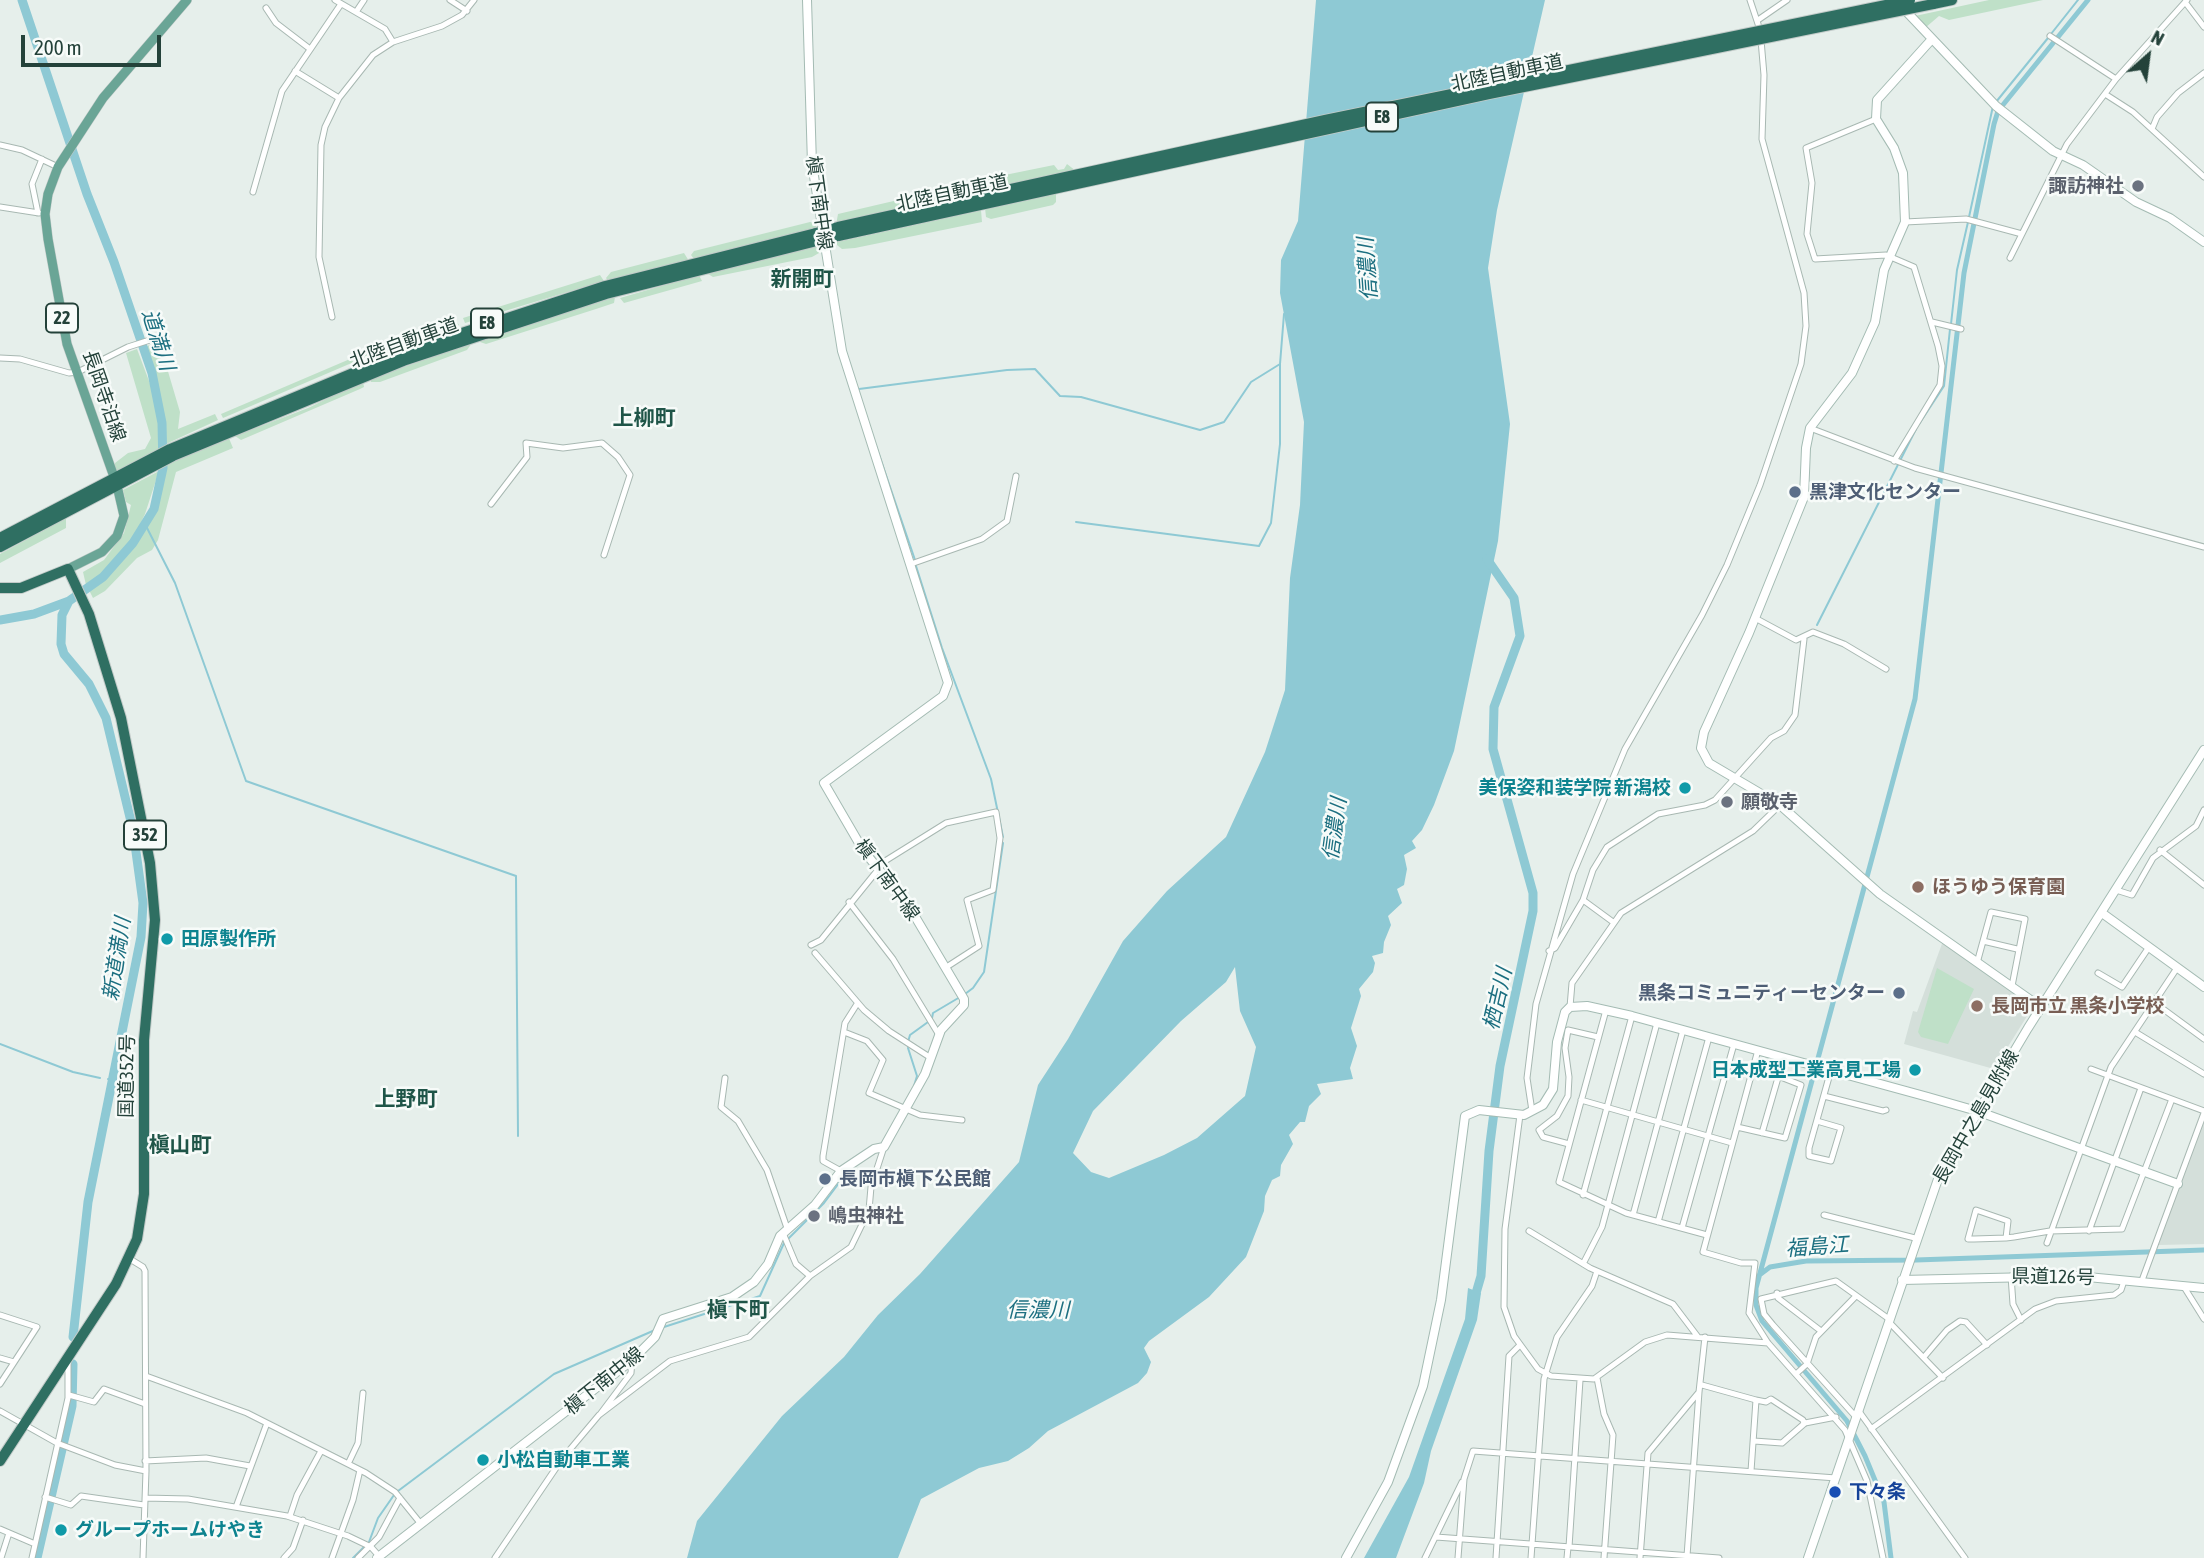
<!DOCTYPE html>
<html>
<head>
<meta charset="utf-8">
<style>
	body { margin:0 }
	#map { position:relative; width:2204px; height:1558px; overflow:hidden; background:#e6efeb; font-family:"Asap Condensed",sans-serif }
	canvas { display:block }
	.north { position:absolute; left:2113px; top:21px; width:70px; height:70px; -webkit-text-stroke:5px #f7fbf9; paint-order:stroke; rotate:28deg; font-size:19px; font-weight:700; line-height:28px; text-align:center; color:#24423a }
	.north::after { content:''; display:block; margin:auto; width:24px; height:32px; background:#24423a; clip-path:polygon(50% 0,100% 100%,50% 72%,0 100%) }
	.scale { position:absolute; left:21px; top:35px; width:140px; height:32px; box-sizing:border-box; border:4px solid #24423a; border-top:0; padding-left:9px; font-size:21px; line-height:24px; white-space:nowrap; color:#24423a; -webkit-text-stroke:5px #f7fbf9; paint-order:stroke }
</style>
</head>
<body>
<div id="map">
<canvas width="2204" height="1558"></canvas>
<div class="north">N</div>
<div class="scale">200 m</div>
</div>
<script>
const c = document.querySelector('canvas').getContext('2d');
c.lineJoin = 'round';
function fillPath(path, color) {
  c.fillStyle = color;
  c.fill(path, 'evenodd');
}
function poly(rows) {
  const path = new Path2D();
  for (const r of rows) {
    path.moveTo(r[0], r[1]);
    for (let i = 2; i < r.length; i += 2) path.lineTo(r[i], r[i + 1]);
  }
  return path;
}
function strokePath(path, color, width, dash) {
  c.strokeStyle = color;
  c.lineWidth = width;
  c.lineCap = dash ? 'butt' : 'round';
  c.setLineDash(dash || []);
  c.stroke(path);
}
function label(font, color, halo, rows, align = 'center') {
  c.font = font + ' "Asap Condensed","Noto Sans JP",sans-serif';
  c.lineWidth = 5;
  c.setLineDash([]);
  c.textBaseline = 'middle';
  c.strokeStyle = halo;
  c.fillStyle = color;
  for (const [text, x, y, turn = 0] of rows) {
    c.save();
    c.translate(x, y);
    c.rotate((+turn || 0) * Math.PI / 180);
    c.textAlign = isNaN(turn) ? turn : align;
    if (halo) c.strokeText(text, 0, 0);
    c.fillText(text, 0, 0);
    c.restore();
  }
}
const built = poly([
	[1943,941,2034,1005,1994,1069,1904,1044,1913,1011,1917,1012],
	[2204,1121,2204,1244,2158,1245]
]);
const green = poly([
	[1989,0,2043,0,1949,20,1939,16,1925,28,1915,16],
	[1067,164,1076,171,985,189,984,183,990,178,1054,165,1058,170,1064,169],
	[975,182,973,192,836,225,838,214],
	[1056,193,1056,202,1053,205,991,219,986,217,985,208],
	[981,210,982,222,855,248,842,249,837,245,837,242],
	[810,222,815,223,817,229,694,259,691,255,694,251],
	[820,246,819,253,812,257,713,277,705,272],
	[684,253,689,261,608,281,606,278,611,272],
	[600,275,604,281,465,323,463,318],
	[699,275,702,281,624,303,620,298],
	[615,297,614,303,596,309,486,344,477,341],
	[455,320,459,325,422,339,359,361,356,357],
	[159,341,180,412,178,429,215,414,218,420,166,444,162,407,145,347],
	[472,343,467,350,380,382,371,382,370,379],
	[137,349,158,405,160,440,158,453,115,473,115,463,128,453,145,449,151,438,126,353],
	[350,359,354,362,223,418,221,414],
	[363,381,364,387,360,389,241,440,235,436,308,408],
	[228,436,233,448,176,472,158,540,152,550,137,558,105,591,93,598,88,588,118,565,155,512,165,466],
	[159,471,145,514,131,543,117,562,86,585,83,572,104,560,124,533,131,505,126,502,123,490],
	[66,518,66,528,0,563,0,554],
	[1937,968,1974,989,1948,1044,1921,1037,1918,1032]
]);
const water = poly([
	[1316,0,1545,0,1497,210,1488,268,1510,424,1498,541,1454,751,1434,805,1422,830,1412,841,1416,848,1404,855,1407,869,1404,885,1397,889,1402,903,1388,916,1391,925,1384,942,1383,953,1372,956,1375,963,1373,972,1359,989,1361,996,1351,1028,1357,1046,1350,1068,1353,1079,1317,1084,1321,1094,1309,1106,1305,1122,1300,1122,1289,1135,1293,1144,1281,1165,1280,1176,1272,1180,1265,1196,1264,1211,1246,1257,1209,1297,1149,1341,1144,1348,1151,1362,1147,1373,1138,1383,1048,1431,1029,1448,1008,1461,979,1468,921,1499,898,1558,687,1558,697,1521,782,1416,844,1357,878,1315,920,1274,1019,1162,1038,1085,1068,1039,1123,941,1167,891,1226,837,1265,752,1285,690,1290,578,1300,505,1304,422,1280,293,1281,260,1298,221],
	[1235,967,1240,1011,1256,1047,1245,1096,1197,1138,1164,1155,1109,1178,1091,1172,1073,1153,1093,1111,1181,1021,1226,982],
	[1468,1288,1481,1293,1477,1320,1431,1451,1424,1483,1396,1558,1364,1558,1409,1477,1465,1319]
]);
const stream = poly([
	[2051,34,2078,0],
	[1996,102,2048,38],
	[1969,217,1993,106],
	[1951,324,1957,270,1968,222],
	[859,389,1007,370,1035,369,1060,396,1081,397,1200,430,1224,422,1251,382,1280,364,1284,314],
	[1919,424,1944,386,1950,329],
	[876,446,915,560],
	[1076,522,1259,546,1271,523,1280,444,1280,364],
	[145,524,175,583,246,781,516,876,518,1136],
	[916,566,942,648,991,779,1003,837],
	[1817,625,1916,429],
	[965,994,973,988,984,972,1003,843],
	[932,1018,933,1013,960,997],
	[908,1042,910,1035,928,1022],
	[0,1044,73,1072,100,1078],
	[908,1048,917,1076,914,1086],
	[108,1079,113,1081],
	[664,1327,760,1296,784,1243,824,1203,848,1171],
	[398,1491,554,1374,655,1330],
	[369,1542,378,1518,394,1495],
	[353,1558,365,1546]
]);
const canal = poly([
	[1758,1276,1770,1267,1806,1261,1916,1260,2204,1250],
	[1891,1558,1884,1502,1865,1456,1847,1421,1762,1321,1756,1305,1756,1288,1915,699,1964,273,1994,124,1998,111,2088,0]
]);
const river = poly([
	[69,601,62,615,61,644,64,654,89,684,106,718,133,830,143,903,141,937,88,1202,73,1337],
	[0,620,34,614,69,601,103,577,133,543,154,509,163,468,162,423,152,373,114,262,87,194,22,0],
	[1474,1300,1481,1276,1489,1151,1500,1066,1533,911,1533,893,1493,749,1494,707,1520,636,1514,598,1487,559],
	[37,1558,72,1406,73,1364]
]);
const street = poly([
	[335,0,385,29,393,42],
	[450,0,467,11],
	[1750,0,1760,30],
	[2185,2,2204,27],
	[266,8,276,23,310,49],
	[356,12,364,0],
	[1758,20,1787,0],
	[2050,36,2116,79],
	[295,71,339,98],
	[2105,94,2133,112,2204,177],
	[1876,119,1806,148,1812,183,1807,234,1815,259,1886,255,1914,267,1938,346,1942,366,1940,385,1894,461],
	[2152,129,2157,117,2178,93,2204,73],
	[0,145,22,150,58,167],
	[253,192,282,91,341,4],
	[0,207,39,213],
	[38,213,32,184,42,159],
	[1905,222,1966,219,2022,234,2067,144,2116,79,2187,0],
	[2010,258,2022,234],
	[332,317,319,257,321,145,325,127,339,98,373,55,393,42,442,26,462,15,474,0],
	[1932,322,1961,329],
	[0,358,20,359,69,373,78,372,128,347,153,339],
	[1810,428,1915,468,2204,547],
	[491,504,527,457,526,443,563,448,602,443,618,457,630,475,604,555],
	[911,564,982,539,1007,521,1016,476],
	[1755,618,1796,640,1813,632,1844,644,1886,669],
	[2160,850,2204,885],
	[2116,890,2132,895,2153,858,2196,826,2204,810],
	[1583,900,1613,922],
	[849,902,893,959,939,1035],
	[1983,941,2017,949],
	[811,945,821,940,885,861,946,823,996,812,1000,838,993,890,967,900,979,946,945,968],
	[1549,951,1555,948,1583,900,1593,870,1607,847,1658,814,1705,805,1715,800,1771,738,1784,731,1795,715,1804,639],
	[815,953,864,1010,889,1031,931,1058],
	[1977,963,1991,912,2025,919,2012,986],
	[2098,973,2122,987,2149,947],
	[2155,1003,2204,1039],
	[1570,1007,1572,983,1621,913,1753,831,1780,805],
	[1606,1010,1559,1182,1626,1213,1707,1235],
	[844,1032,867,1041,883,1060,869,1093,920,1115,962,1120],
	[2135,1032,2204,1074],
	[1758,1050,1703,1252,1741,1263,1755,1263,1749,1313,1768,1343,1845,1430,1867,1481,1883,1558],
	[2091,1069,2204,1111],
	[725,1078,721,1107,738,1121,767,1170,787,1228],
	[1824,1096,1883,1111,1886,1110],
	[1581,1100,1732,1143],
	[1532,1111,1527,1078,1536,1004,1573,874,1625,749,1702,615,1727,565,1760,485,1801,364,1806,326,1804,293,1762,139,1764,75,1761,40],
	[1520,1115,1505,1229,1504,1307,1514,1336,1538,1369,1551,1376,1594,1379,1645,1342,1667,1335,1768,1343],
	[1817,1121,1841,1128,1831,1161,1809,1156,1809,1148,1831,1070],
	[1737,1127,1785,1138,1801,1085,1778,1076],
	[1762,1133,1784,1057],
	[1569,1144,1543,1137,1539,1130,1557,1116,1568,1096,1569,1077,1565,1048,1568,1030,1598,1037],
	[841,1171,823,1161,823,1156,845,1023,857,1004],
	[1583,1195,1632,1016],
	[1633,1215,1683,1030],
	[1824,1215,1915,1238],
	[1658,1222,1709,1037],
	[1682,1228,1734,1044],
	[1529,1231,1590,1268,1673,1304,1698,1337],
	[2089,1231,2141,1088],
	[783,1233,796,1264,810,1276],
	[2006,1238,2008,1221,1976,1210,1968,1239,1974,1239,2006,1238,2014,1237,2050,1231,2122,1229,2172,1099],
	[2047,1243,2111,1067,2177,968],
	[130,1259,143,1267,145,1271,146,1471,143,1558],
	[1583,1264,1602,1227,1657,1023],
	[2011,1276,2013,1304,2021,1320],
	[2141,1283,2204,1113],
	[2184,1287,2204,1319],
	[1777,1293,1778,1298,1821,1331],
	[0,1315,37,1327,0,1384],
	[1889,1322,1943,1378],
	[1924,1357,1947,1330,1960,1321,1966,1322,1987,1345],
	[0,1358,14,1362],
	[1796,1374,1807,1364,1816,1337,1856,1296],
	[146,1376,247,1413,366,1473,395,1492,421,1524],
	[1597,1378,1604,1414,1613,1435,1604,1558],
	[1702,1385,1756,1400,1751,1471],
	[69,1395,94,1402,104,1389,145,1404],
	[1756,1400,1766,1402,1771,1399,1803,1420,1804,1424],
	[1858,1410,1965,1558],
	[0,1411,57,1443,115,1465,146,1471],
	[601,1413,631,1373,632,1360],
	[1856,1417,1773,1325,1764,1314,1761,1299,1836,1281,1889,1319],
	[1871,1429,2035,1309,2056,1301,2114,1295,2121,1290,2124,1281],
	[1754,1441,1782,1443,1805,1423,1836,1417],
	[145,1461,206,1458,250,1466],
	[348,1464,358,1443,363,1393],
	[45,1497,71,1505,81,1496,144,1505],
	[145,1498,188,1499,287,1516,348,1536,371,1547,379,1556],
	[236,1507,267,1423],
	[290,1516,297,1495,321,1451],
	[0,1529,35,1544],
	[1436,1537,1719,1558],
	[1569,1547,1580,1380],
	[1687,1556,1699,1392],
	[1,1558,9,1533],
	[32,1558,68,1398,68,1362],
	[284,1558,293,1548,303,1520],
	[332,1558,353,1500,360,1470],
	[358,1558,379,1537,400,1498],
	[495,1558,562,1459,599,1415,670,1361,749,1337,810,1276,851,1247,869,1210,871,1187,884,1147],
	[1425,1558,1462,1482],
	[1458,1558,1464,1479,1473,1451,1836,1478],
	[1496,1558,1509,1356,1520,1345],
	[1531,1558,1544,1379,1557,1337,1592,1286,1597,1271],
	[1567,1558,1568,1547],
	[1640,1558,1648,1453,1699,1392,1705,1337]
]);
const secondary = poly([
	[1902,7,1996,106,2053,151,2083,165,2136,202,2170,218,2204,242],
	[1932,39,1877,100,1876,119,1894,148,1903,173,1905,222,1884,270,1875,322,1852,373,1810,428,1806,448,1804,497,1749,633,1704,732,1701,748,1709,763,1780,805,1880,894,2042,1008],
	[2102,913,2204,987],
	[1902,1280,2077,1276,2204,1288],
	[377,1558,632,1360,655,1337,663,1319,732,1297,754,1282,768,1264,780,1236,815,1205,841,1171,874,1149,884,1147,925,1074,941,1030,964,1005,964,999,910,908,863,850,824,783,943,696,948,683,842,351,812,164,807,0],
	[1346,1558,1388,1482,1423,1386,1441,1300,1465,1116,1479,1110,1524,1115,1543,1105,1553,1089,1557,1042,1565,1012,1570,1007,1587,1006,1632,1016,1928,1097,1977,1111,2178,1184],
	[1808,1558,1938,1179,2028,1028,2204,750]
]);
const primary = poly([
	[113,474,67,344,48,239,45,214,48,194,58,167,103,98,187,0],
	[68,569,102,552,117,536,124,516,118,490]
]);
const highway = poly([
	[1933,4,1952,0],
	[838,227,1325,120,1686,46],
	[838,236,1489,94,1687,54],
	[0,538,170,449,401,353,605,286,816,233],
	[0,547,173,456,406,360,606,294,817,241],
	[0,588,21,588,68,569,89,614,121,718,150,863,155,920,144,1040,144,1194,137,1239,116,1284,0,1461]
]);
const highwayBridge = poly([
	[1686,46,1910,0],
	[1687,54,1933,4],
	[816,233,838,227],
	[817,241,838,236]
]);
const markers = [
	[2138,186,7,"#6b7280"],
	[1795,492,7,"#5c6f8a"],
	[1685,788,7,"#0f9aa8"],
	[1727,802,7,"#6b7280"],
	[1918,887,7,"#8d6e63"],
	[167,939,7,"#0f9aa8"],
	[1899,993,7,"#5c6f8a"],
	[1977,1006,7,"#8d6e63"],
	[1915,1070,7,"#0f9aa8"],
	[825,1179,7,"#5c6f8a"],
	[814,1216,7,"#6b7280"],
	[483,1460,7,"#0f9aa8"],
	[1835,1492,7,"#1a4fb4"],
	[61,1530,7,"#0f9aa8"]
];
const shields = [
	[1382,117,32],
	[62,318,32],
	[487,323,32],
	[145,835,42]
];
const shieldNames = [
	["E8",1382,117],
	["22",62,318],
	["E8",487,323],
	["352",145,835]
];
const streetNames = [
	["北陸自動車道",1507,73,-12],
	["北陸自動車道",952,193,-12],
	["槇下南中線",819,203,82],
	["北陸自動車道",404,343,-20],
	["長岡寺泊線",104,396,71],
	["槇下南中線",887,880,54],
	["国道352号",127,1076,-89],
	["長岡中之島見附線",1976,1117,-60],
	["県道126号",2053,1277,1],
	["槇下南中線",604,1381,-39]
];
const worshipNames = [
	["諏訪神社",2124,186,"right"],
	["願敬寺",1741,802],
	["嶋虫神社",828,1216]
];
const serviceNames = [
	["黒津文化センター",1809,492],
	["黒条コミュニティーセンター",1885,993,"right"],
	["長岡市槇下公民館",839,1179]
];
const cultureNames = [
	["美保姿和装学院 新潟校",1671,788,"right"],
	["田原製作所",181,939],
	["日本成型工業高見工場",1901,1070,"right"],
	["小松自動車工業",497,1460],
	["グループホームけやき",75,1530]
];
const educationNames = [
	["ほうゆう保育園",1932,887],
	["長岡市立 黒条小学校",1991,1006]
];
const transitNames = [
	["下々条",1849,1492]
];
const waterNames = [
	["信濃川",1368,269,-94],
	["道満川",158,340,72],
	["信濃川",1335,829,-82],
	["新道満川",117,959,-81],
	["栖吉川",1498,999,-77],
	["福島江",1817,1247,-4],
	["信濃川",1038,1310]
];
const neighbourhoodNames = [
	["新開町",802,279],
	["上柳町",644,418],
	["上野町",406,1099],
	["槇山町",180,1145],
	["槇下町",738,1310]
];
fillPath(built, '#d4dfda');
fillPath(green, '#bfe0c8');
fillPath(water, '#8ec9d4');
strokePath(stream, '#8ec9d4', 2);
strokePath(canal, '#8ec9d4', 5);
strokePath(river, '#8ec9d4', 9);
strokePath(street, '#a8b8b2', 7);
strokePath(secondary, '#a4bbb3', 10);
strokePath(primary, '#c2cac8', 10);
strokePath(highway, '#c2cac8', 12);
strokePath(street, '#fff', 5);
strokePath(secondary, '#fff', 8);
strokePath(primary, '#6aa596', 9);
strokePath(highway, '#2f6f62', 10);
strokePath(highwayBridge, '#c2cac8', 12, []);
strokePath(highwayBridge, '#2f6f62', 10);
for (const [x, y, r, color] of markers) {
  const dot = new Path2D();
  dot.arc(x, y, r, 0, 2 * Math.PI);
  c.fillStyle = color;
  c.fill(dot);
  strokePath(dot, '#f7fbf9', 2.5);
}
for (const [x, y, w] of shields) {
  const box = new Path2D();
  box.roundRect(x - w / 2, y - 14.5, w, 29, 5);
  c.fillStyle = '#f7fbf9';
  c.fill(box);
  strokePath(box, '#24423a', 2);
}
label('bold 18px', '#24423a', null, shieldNames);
label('19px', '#24423a', '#f7fbf9', streetNames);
label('bold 19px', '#5b616d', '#f7fbf9', worshipNames, 'left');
label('bold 19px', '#4e5e75', '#f7fbf9', serviceNames, 'left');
label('bold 19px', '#0d838f', '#f7fbf9', cultureNames, 'left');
label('bold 19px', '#785e54', '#f7fbf9', educationNames, 'left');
label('bold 19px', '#164399', '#f7fbf9', transitNames, 'left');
label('italic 21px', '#1c6f80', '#f7fbf9', waterNames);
label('bold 21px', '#1f5548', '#f7fbf9', neighbourhoodNames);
</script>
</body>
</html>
